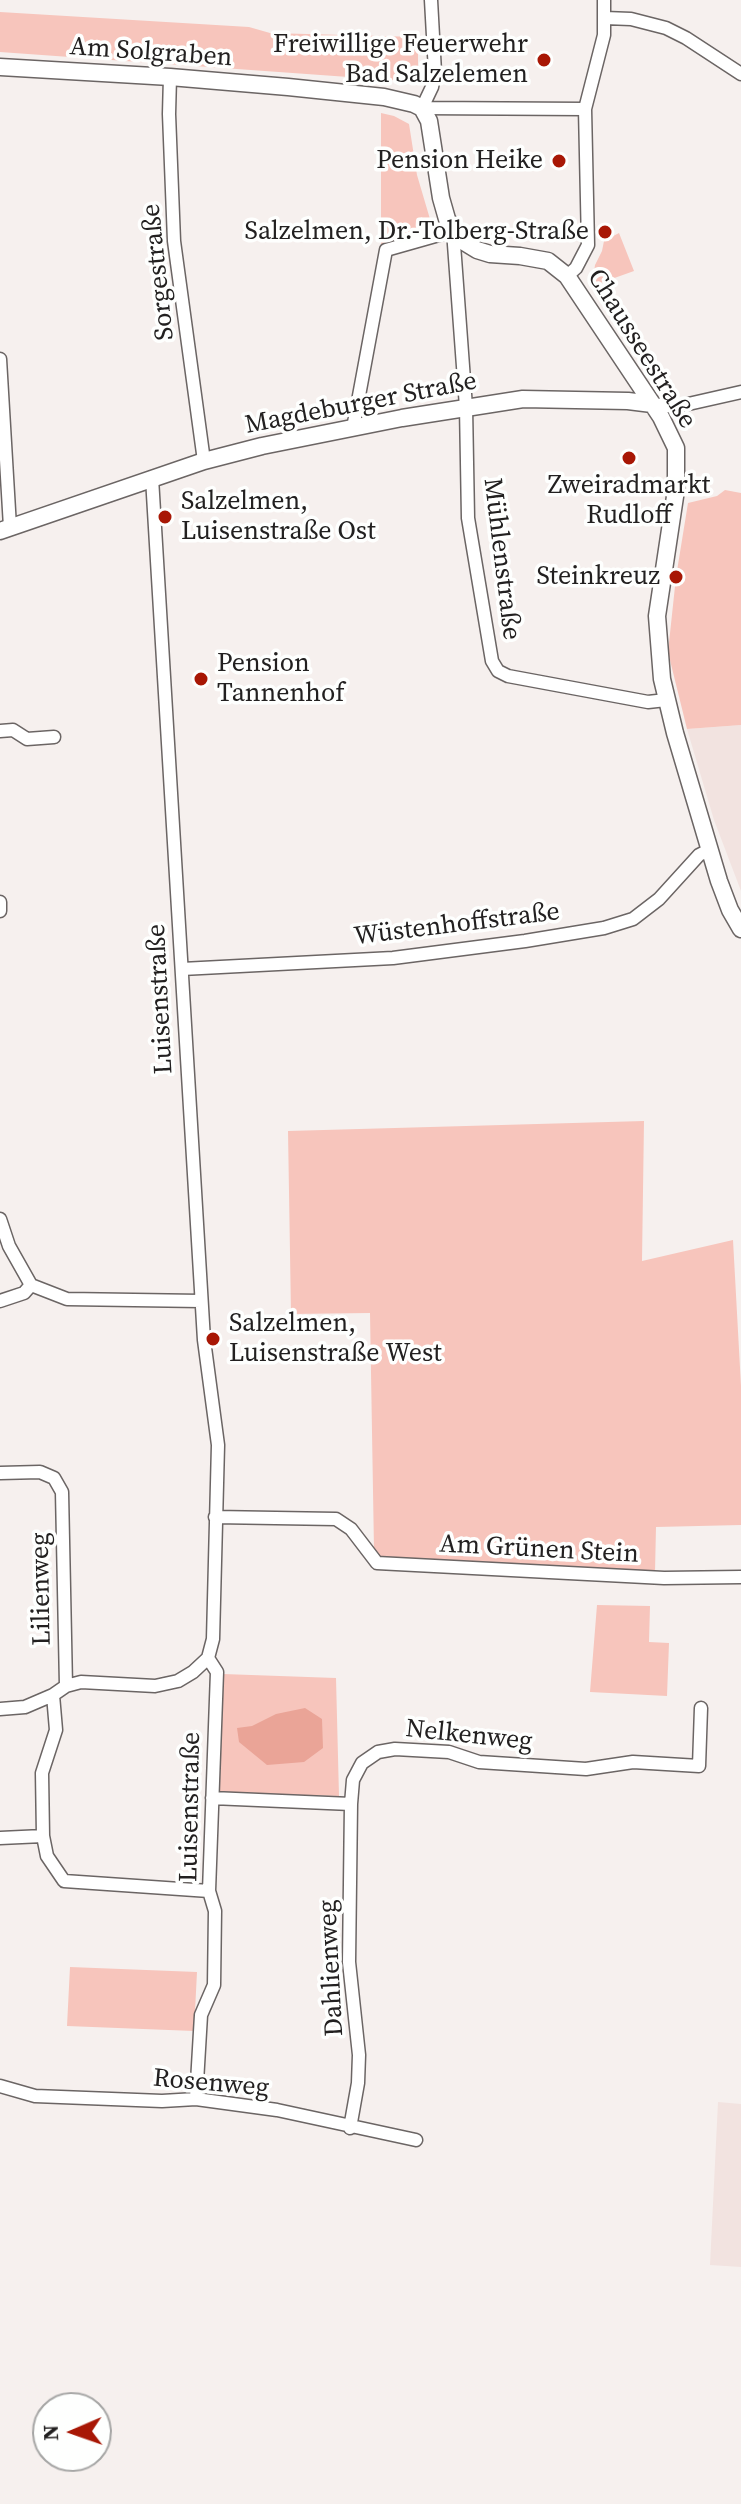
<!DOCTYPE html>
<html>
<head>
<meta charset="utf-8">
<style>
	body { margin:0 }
	#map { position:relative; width:741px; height:2504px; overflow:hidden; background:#f6f0ee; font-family:"Source Serif 4",serif }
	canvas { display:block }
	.north { position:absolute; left:32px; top:2392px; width:80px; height:80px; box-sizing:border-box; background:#fefffe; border:2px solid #a6a6a5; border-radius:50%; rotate:268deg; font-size:22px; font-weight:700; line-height:32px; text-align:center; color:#222020 }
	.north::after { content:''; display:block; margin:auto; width:28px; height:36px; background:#a81705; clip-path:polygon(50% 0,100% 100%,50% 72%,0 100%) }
</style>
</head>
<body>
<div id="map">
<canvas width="741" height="2504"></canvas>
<div class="north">N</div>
</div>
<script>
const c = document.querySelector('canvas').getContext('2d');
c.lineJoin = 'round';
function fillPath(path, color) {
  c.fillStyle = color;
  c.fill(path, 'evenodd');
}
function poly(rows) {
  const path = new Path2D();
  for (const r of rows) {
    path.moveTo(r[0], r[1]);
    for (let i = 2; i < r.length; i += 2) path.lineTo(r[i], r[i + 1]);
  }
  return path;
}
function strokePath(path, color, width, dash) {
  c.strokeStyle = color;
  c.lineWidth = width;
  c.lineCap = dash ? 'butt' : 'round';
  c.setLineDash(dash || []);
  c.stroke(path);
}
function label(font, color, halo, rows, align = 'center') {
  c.font = font + ' "Source Serif 4",serif';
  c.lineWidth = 7;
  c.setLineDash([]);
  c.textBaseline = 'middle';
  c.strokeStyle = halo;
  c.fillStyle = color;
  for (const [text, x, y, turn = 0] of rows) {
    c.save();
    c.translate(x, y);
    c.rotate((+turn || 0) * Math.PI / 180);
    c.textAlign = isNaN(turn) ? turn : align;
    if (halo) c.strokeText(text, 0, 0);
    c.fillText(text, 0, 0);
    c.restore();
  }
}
const built = poly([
	[741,725,741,891,714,820,687,729],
	[718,2102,741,2104,741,2267,710,2265]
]);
const green = poly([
	[0,12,249,27,270,33,418,37,418,82,0,52],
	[381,113,394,116,409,124,417,175,435,236,381,250],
	[619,233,634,271,592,286,595,265,602,251,604,241],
	[725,490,741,493,741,725,687,729,668,652,676,577,688,503,717,496],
	[644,1121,642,1261,733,1240,741,1386,741,1525,656,1527,655,1572,381,1559,374,1550,370,1313,291,1314,288,1131],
	[597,1605,650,1606,649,1642,669,1643,667,1696,590,1692],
	[223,1674,336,1678,339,1796,217,1793],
	[70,1967,197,1972,194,2031,67,2026]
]);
const water = poly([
	[305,1708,322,1719,323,1748,304,1762,267,1765,239,1742,237,1728,252,1726,276,1714]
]);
const minor = poly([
	[431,0,435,72,432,87,422,108,585,109],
	[605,18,631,19,666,28,686,38,741,74],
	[170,77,169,114,174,241,204,461],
	[567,276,576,268,588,245,585,109,604,35,604,0],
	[0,359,10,527],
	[652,404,675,407,741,392],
	[353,428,386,250,453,231,466,407,468,518,492,661,498,671,508,676,648,702,666,700],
	[152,478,204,1340,218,1445,213,1639,208,1658,217,1672,209,1891,215,1911,214,1985,201,2015,196,2099],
	[0,731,13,730,27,739,54,737],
	[0,902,0,911],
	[182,969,393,958,525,941,604,928,633,919,659,899,699,855,709,850],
	[0,1219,9,1246,31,1285,67,1299,201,1301],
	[0,1301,24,1293,31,1285],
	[0,1473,40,1472,54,1478,62,1492,66,1686],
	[215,1517,336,1519,351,1529,377,1563,664,1578,741,1577],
	[0,1709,25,1707,53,1695,66,1686,81,1682,155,1686,178,1681,193,1672,208,1658],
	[212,1798,351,1804,353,1780,362,1763,378,1752,395,1749,449,1752,479,1762,586,1769,633,1762,699,1766,701,1708],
	[43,1836,42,1773,56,1730,53,1695],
	[0,1838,43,1836,47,1856,64,1881,209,1891],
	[0,2086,35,2096,162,2101,196,2099,277,2110,416,2140],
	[350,2128,358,2083,359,2055,349,1962,351,1804]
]);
const tertiary = poly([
	[0,67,170,77,288,87,384,97,414,104,422,108,429,121,441,198,447,219,459,239,477,250,490,254,520,256,548,261,567,276,661,417,676,448,676,490,657,616,662,679,675,733,719,881,730,910,741,929],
	[0,531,204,461,262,446,402,418,523,399,628,401,652,404]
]);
const markers = [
	[544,60,8,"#a81705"],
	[559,161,8,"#a81705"],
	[605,232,8,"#a81705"],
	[629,458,8,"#a81705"],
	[165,517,8,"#a81705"],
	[676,577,8,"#a81705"],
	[201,679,8,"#a81705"],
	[213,1339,8,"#a81705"]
];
const poiNames = [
	["Freiwillige Feuerwehr",528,45],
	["Bad Salzelemen",528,75],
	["Pension Heike",543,161],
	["Salzelmen, Dr.-Tolberg-Straße",589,232],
	["Zweiradmarkt",629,486,"center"],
	["Rudloff",629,516,"center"],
	["Salzelmen,",181,502,"left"],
	["Luisenstraße Ost",181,532,"left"],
	["Steinkreuz",660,577],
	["Pension",217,664,"left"],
	["Tannenhof",217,694,"left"],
	["Salzelmen,",229,1324,"left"],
	["Luisenstraße West",229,1354,"left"]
];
const streetNames = [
	["Am Solgraben",151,53,4],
	["Sorgestraße",159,272,-96],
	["Chausseestraße",641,349,58],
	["Magdeburger Straße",361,404,-11],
	["Mühlenstraße",501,559,83],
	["Wüstenhoffstraße",457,925,-7],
	["Luisenstraße",161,999,-93],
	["Am Grünen Stein",539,1550,3],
	["Lilienweg",42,1589,-91],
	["Nelkenweg",469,1736,6],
	["Luisenstraße",191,1807,-89],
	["Dahlienweg",332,1968,-93],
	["Rosenweg",211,2084,5]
];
fillPath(built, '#f2e3e0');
fillPath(green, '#f7c5bc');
fillPath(water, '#eaa497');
strokePath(minor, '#6b6564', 15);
strokePath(tertiary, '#6b6564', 19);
strokePath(minor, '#fff', 12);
strokePath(tertiary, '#fff', 16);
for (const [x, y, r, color] of markers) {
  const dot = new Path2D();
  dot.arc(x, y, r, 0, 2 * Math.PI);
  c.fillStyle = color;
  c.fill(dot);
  strokePath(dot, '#fefffe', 3);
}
label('26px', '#222020', '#fefffe', poiNames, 'right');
label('26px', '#222020', '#fefffe', streetNames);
</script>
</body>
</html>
